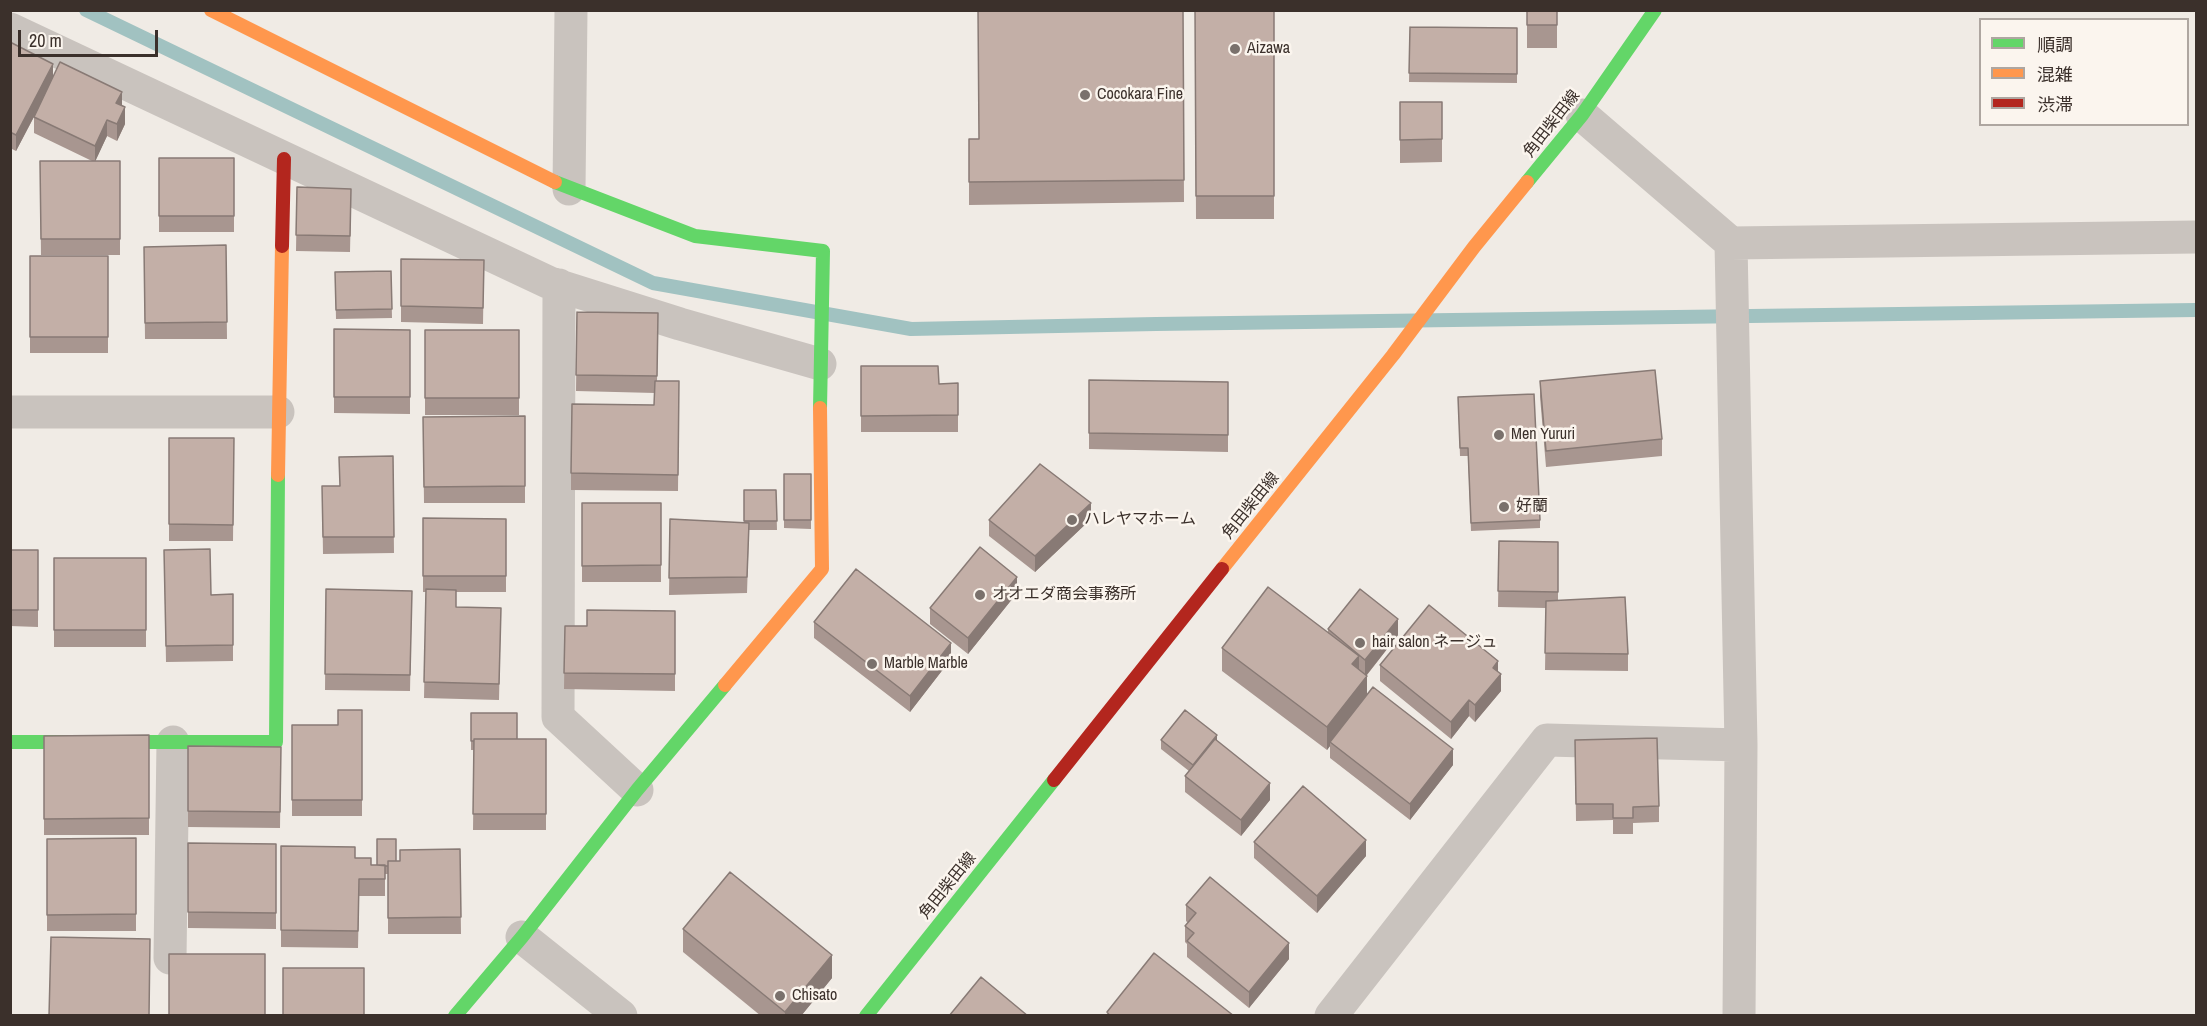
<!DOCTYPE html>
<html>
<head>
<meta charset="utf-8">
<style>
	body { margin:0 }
	#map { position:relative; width:2207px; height:1026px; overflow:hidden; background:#f0ebe5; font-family:"Archivo Narrow","Noto Sans JP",sans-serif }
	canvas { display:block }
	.frame { position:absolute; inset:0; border:12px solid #3b302b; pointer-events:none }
	.legend { position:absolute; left:1979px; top:18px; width:210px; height:108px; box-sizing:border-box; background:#fbf5ee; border:2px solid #aea6a0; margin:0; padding:8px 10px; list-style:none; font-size:18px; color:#3b302b }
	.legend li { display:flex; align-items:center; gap:12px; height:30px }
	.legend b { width:30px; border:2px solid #aea6a0 }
	.scale { position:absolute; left:18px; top:30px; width:140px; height:27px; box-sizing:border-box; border:3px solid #3b302b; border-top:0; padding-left:8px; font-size:18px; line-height:21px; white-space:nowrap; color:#3b302b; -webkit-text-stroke:4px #fbf5ee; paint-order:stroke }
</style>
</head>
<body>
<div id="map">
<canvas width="2207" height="1026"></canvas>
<div class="frame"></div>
<ul class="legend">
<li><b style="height:8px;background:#63d668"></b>順調</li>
<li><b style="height:8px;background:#ff974d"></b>混雑</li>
<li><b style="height:8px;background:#b3261e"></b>渋滞</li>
</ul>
<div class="scale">20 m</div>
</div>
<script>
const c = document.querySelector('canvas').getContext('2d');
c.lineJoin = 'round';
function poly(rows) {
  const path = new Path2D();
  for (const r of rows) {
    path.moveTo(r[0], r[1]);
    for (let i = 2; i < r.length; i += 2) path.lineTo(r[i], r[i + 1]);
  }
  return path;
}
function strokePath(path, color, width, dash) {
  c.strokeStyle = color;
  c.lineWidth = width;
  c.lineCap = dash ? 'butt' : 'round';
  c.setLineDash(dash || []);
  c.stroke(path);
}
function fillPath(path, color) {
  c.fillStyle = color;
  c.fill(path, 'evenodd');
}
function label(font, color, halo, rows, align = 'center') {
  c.font = font + ' "Archivo Narrow","Noto Sans JP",sans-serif';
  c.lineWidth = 5;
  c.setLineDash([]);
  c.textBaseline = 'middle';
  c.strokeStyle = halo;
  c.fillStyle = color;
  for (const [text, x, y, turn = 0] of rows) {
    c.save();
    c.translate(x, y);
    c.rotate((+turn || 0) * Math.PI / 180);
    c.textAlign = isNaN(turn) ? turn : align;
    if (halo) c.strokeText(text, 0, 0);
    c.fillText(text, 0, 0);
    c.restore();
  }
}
const stream = poly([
	[86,10,653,283,911,329,1156,324,2196,310]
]);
const street = poly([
	[10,29,550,283,680,324,820,364],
	[1582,115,1731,243,2196,237],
	[569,189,571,10],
	[1731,243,1741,745,1739,1016],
	[559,285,558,717,637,790],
	[10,412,278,412],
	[522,937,621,1016],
	[170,958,173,742],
	[1331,1016,1547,740,1741,745]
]);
const fast = poly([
	[555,182,695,236,823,251,820,408],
	[1527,182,1582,115,1655,10],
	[10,742,276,742,278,475],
	[455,1016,522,937,637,790,725,685],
	[866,1016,1054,780]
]);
const slow = poly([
	[211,10,555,182],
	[278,475,282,246],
	[1222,569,1393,355,1474,247,1527,182],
	[725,685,822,569,820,408]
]);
const jam = poly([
	[282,246,284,159],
	[1054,780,1222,569]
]);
const wall = poly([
	[1183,10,1184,202,969,205,969,139,979,139],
	[1195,10,1274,10,1274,219,1196,219],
	[1527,10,1557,10,1557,48,1527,48],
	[1410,27,1517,28,1517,83,1409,82],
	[10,42,53,78,122,105,125,124,117,141,107,136,95,161,120,161,120,255,41,255,40,161,92,161,34,133,34,117,16,151,10,148],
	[1400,102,1442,102,1442,162,1400,163],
	[159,158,234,158,234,232,159,232],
	[297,187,351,205,350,252,296,251],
	[226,245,227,339,145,339,144,247],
	[30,256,108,256,108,353,30,353],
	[401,259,484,260,483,324,401,322],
	[391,271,392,318,336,319,335,272],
	[577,312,658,313,657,381,679,381,678,491,571,490,571,473,654,405,655,393,576,391],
	[334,329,410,330,410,414,334,413],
	[425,330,519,330,519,415,425,415],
	[861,366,939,384,958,383,958,432,861,432],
	[1089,380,1228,382,1228,452,1089,449],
	[1540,381,1662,439,1662,456,1546,467,1540,397],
	[1458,397,1540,520,1540,528,1471,531,1468,456,1460,456],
	[525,416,525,503,424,503,423,417],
	[169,438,234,438,233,541,169,541],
	[393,456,394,553,323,554,322,486,340,486],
	[784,474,811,474,811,529,784,528],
	[744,490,776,490,777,530,749,530,747,593,669,595,670,519,744,523],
	[582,503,661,503,661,582,582,582],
	[423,518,506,519,506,592,456,592,456,607,501,608,499,700,424,698,426,592,423,592],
	[1091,519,1035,572,989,536,989,520],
	[1499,541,1558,542,1558,600,1628,654,1628,671,1545,670,1546,608,1498,607],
	[10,550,38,550,38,627,10,626],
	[164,550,211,595,233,594,233,661,166,662],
	[54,558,146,558,146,647,54,647],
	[326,589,412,591,410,691,325,690],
	[1017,593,968,654,930,624,930,608],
	[675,611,675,691,564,689,565,626,587,626],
	[814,622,951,659,910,712,814,638],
	[1328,629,1398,635,1367,675,1367,695,1453,765,1410,820,1330,758,1330,746,1327,750,1222,671,1222,648,1328,633],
	[1380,665,1498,672,1501,691,1475,722,1469,716,1451,739,1380,681],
	[362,710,362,816,292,816,292,725,338,725],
	[471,713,517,739,546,739,546,830,473,830,474,750,471,750],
	[149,735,149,835,44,835,44,736],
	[1161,740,1217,741,1270,800,1241,836,1185,792,1185,776,1189,771,1161,749],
	[1575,740,1659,806,1659,822,1633,823,1633,834,1613,834,1613,820,1576,821],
	[188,746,281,747,280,828,188,827],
	[136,838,136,931,47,931,47,839],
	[1254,842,1366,856,1317,913,1254,858],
	[188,843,276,844,276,929,188,928],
	[281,846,355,858,371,865,377,865,400,861,460,849,461,934,388,934,388,874,385,874,385,896,359,896,358,948,281,947],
	[1186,905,1289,959,1249,1008,1187,957,1187,944,1185,942,1185,926,1188,923,1186,921],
	[683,929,832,978,801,1016,761,1016,683,952]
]);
const shadedWall = poly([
	[53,64,53,80,16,151,16,135],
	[122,92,122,108,116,103],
	[125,107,125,124,117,141,117,124],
	[107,120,107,136,95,162,95,146],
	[1091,503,1091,519,1035,572,1035,556],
	[1017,577,1017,593,968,654,968,638],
	[1398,619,1398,635,1365,677,1365,660],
	[951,643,951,659,910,712,910,696],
	[1359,656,1359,679,1352,664],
	[1498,661,1498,677,1501,674,1501,691,1475,722,1475,705,1493,668],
	[1367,676,1367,698,1330,742,1330,746,1327,750,1327,727],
	[1469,700,1469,716,1451,739,1451,722],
	[1217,735,1217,743,1193,774,1193,765],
	[1453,749,1453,765,1410,820,1410,804],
	[1270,783,1270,800,1241,836,1241,820],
	[1366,840,1366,856,1317,913,1317,896],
	[1289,943,1289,959,1249,1008,1249,992],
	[832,955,832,978,801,1016,785,1016,785,1012]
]);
const building = poly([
	[978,10,1183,10,1184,180,969,182,969,139,979,139,978,10],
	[1195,10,1274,10,1274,196,1196,196,1195,10],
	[1527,10,1557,10,1557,25,1527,25,1527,10],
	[1410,27,1517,28,1517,74,1409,73,1410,27],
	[10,42,53,64,16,135,10,132,10,42],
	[60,62,122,92,116,103,125,107,117,124,107,120,95,146,34,117,60,62],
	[1400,102,1442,102,1442,139,1400,140,1400,102],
	[159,158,234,158,234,216,159,216,159,158],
	[40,161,120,161,120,239,41,239,40,161],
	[297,187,351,189,350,236,296,235,297,187],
	[226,245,227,322,145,323,144,247,226,245],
	[30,256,108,256,108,337,30,337,30,256],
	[401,259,484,260,483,308,401,306,401,259],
	[391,271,392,309,336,310,335,272,391,271],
	[577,312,658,313,657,376,576,375,577,312],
	[334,329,410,330,410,397,334,397,334,329],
	[425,330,519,330,519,398,425,398,425,330],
	[861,366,938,366,939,384,958,383,958,415,861,416,861,366],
	[1655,370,1662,439,1546,451,1540,381,1655,370],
	[1089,380,1228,382,1228,435,1089,433,1089,380],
	[655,381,679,381,678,475,571,473,572,404,654,405,655,381],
	[1534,394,1540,520,1471,523,1468,448,1460,448,1458,397,1534,394],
	[525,416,525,486,424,487,423,417,525,416],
	[169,438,234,438,233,525,169,524,169,438],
	[393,456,394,537,323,537,322,486,340,486,339,457,393,456],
	[1040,464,1091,503,1035,556,989,520,1040,464],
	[784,474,811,474,811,520,784,520,784,474],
	[744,490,776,490,777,521,744,521,744,490],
	[582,503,661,503,661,565,582,566,582,503],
	[423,518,506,519,506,576,423,576,423,518],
	[670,519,749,523,747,577,669,578,670,519],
	[1499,541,1558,542,1558,592,1498,591,1499,541],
	[980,547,1017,577,968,638,930,608,980,547],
	[210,549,211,595,233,594,233,645,166,646,164,550,210,549],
	[10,550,38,550,38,610,10,610,10,550],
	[54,558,146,558,146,630,54,630,54,558],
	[856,569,951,643,910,696,814,622,856,569],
	[1268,587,1359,656,1352,664,1367,676,1327,727,1222,648,1268,587],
	[326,589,412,591,410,675,325,674,326,589],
	[426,589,456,590,456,607,501,608,499,684,424,682,426,589],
	[1360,589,1398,619,1365,660,1328,629,1360,589],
	[1625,597,1628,654,1545,653,1546,601,1625,597],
	[1429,605,1498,661,1493,668,1501,674,1475,705,1469,700,1451,722,1380,665,1429,605],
	[587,610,675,611,675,674,564,673,565,626,587,626,587,610],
	[1373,687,1453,749,1410,804,1330,742,1373,687],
	[338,710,362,710,362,800,292,800,292,725,338,725,338,710],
	[1185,710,1217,735,1193,765,1161,740,1185,710],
	[471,713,517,713,517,739,474,739,474,741,471,741,471,713],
	[149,735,149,818,44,819,44,736,149,735],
	[1657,738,1659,806,1633,807,1633,818,1613,818,1613,804,1576,804,1575,740,1657,738],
	[474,739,546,739,546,814,473,814,474,739],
	[1215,739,1270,783,1241,820,1185,776,1215,739],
	[188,746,281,747,280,812,188,811,188,746],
	[1303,786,1366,840,1317,896,1254,842,1303,786],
	[136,838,136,914,47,915,47,839,136,838],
	[377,839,396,839,396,861,388,861,388,866,377,865,377,839],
	[188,843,276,844,276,913,188,912,188,843],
	[281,846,355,847,355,858,371,858,371,865,385,865,385,879,359,879,358,931,281,930,281,846],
	[460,849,461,917,388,918,388,861,400,861,400,850,460,849],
	[730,872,832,955,785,1012,683,929,730,872],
	[1210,877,1289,943,1249,992,1187,941,1194,933,1185,926,1196,913,1186,905,1210,877],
	[51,937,150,939,149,1016,49,1016,51,937],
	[1154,953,1234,1016,1110,1016,1107,1012,1154,953],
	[169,954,265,954,265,1016,169,1016,169,954],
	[283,968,364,968,364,1016,283,1016,283,968],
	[981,977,1028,1016,949,1016,981,977]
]);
const markers = [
	[1235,49,6,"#7a716c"],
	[1085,95,6,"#7a716c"],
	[1499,435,6,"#7a716c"],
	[1504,507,6,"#7a716c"],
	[1072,520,6,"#7a716c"],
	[980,595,6,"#7a716c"],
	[1360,643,6,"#7a716c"],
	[872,664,6,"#7a716c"],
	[780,996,6,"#7a716c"]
];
const poiNames = [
	["Aizawa",1247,49],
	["Cocokara Fine",1097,95],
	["Men Yururi",1511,435],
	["好蘭",1516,507],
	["ハレヤマホーム",1084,520],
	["オオエダ商会事務所",992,595],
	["hair salon ネージュ",1372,643],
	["Marble Marble",884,664],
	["Chisato",792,996]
];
const streetNames = [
	["角田柴田線",1552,124,-52],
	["角田柴田線",1251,506,-51],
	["角田柴田線",948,886,-51]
];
strokePath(stream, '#a1c2c1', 14);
strokePath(street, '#c9c3be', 33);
strokePath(fast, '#63d668', 14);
strokePath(slow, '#ff974d', 14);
strokePath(jam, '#b3261e', 14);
fillPath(wall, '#a89690');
fillPath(shadedWall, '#887a75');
fillPath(building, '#c3afa7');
strokePath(building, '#887a75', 1.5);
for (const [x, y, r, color] of markers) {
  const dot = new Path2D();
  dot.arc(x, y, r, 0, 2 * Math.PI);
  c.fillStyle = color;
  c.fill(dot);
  strokePath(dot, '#fbf5ee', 2);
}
label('16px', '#3b302b', '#fbf5ee', poiNames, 'left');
label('16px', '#3b302b', '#fbf5ee', streetNames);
</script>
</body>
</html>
